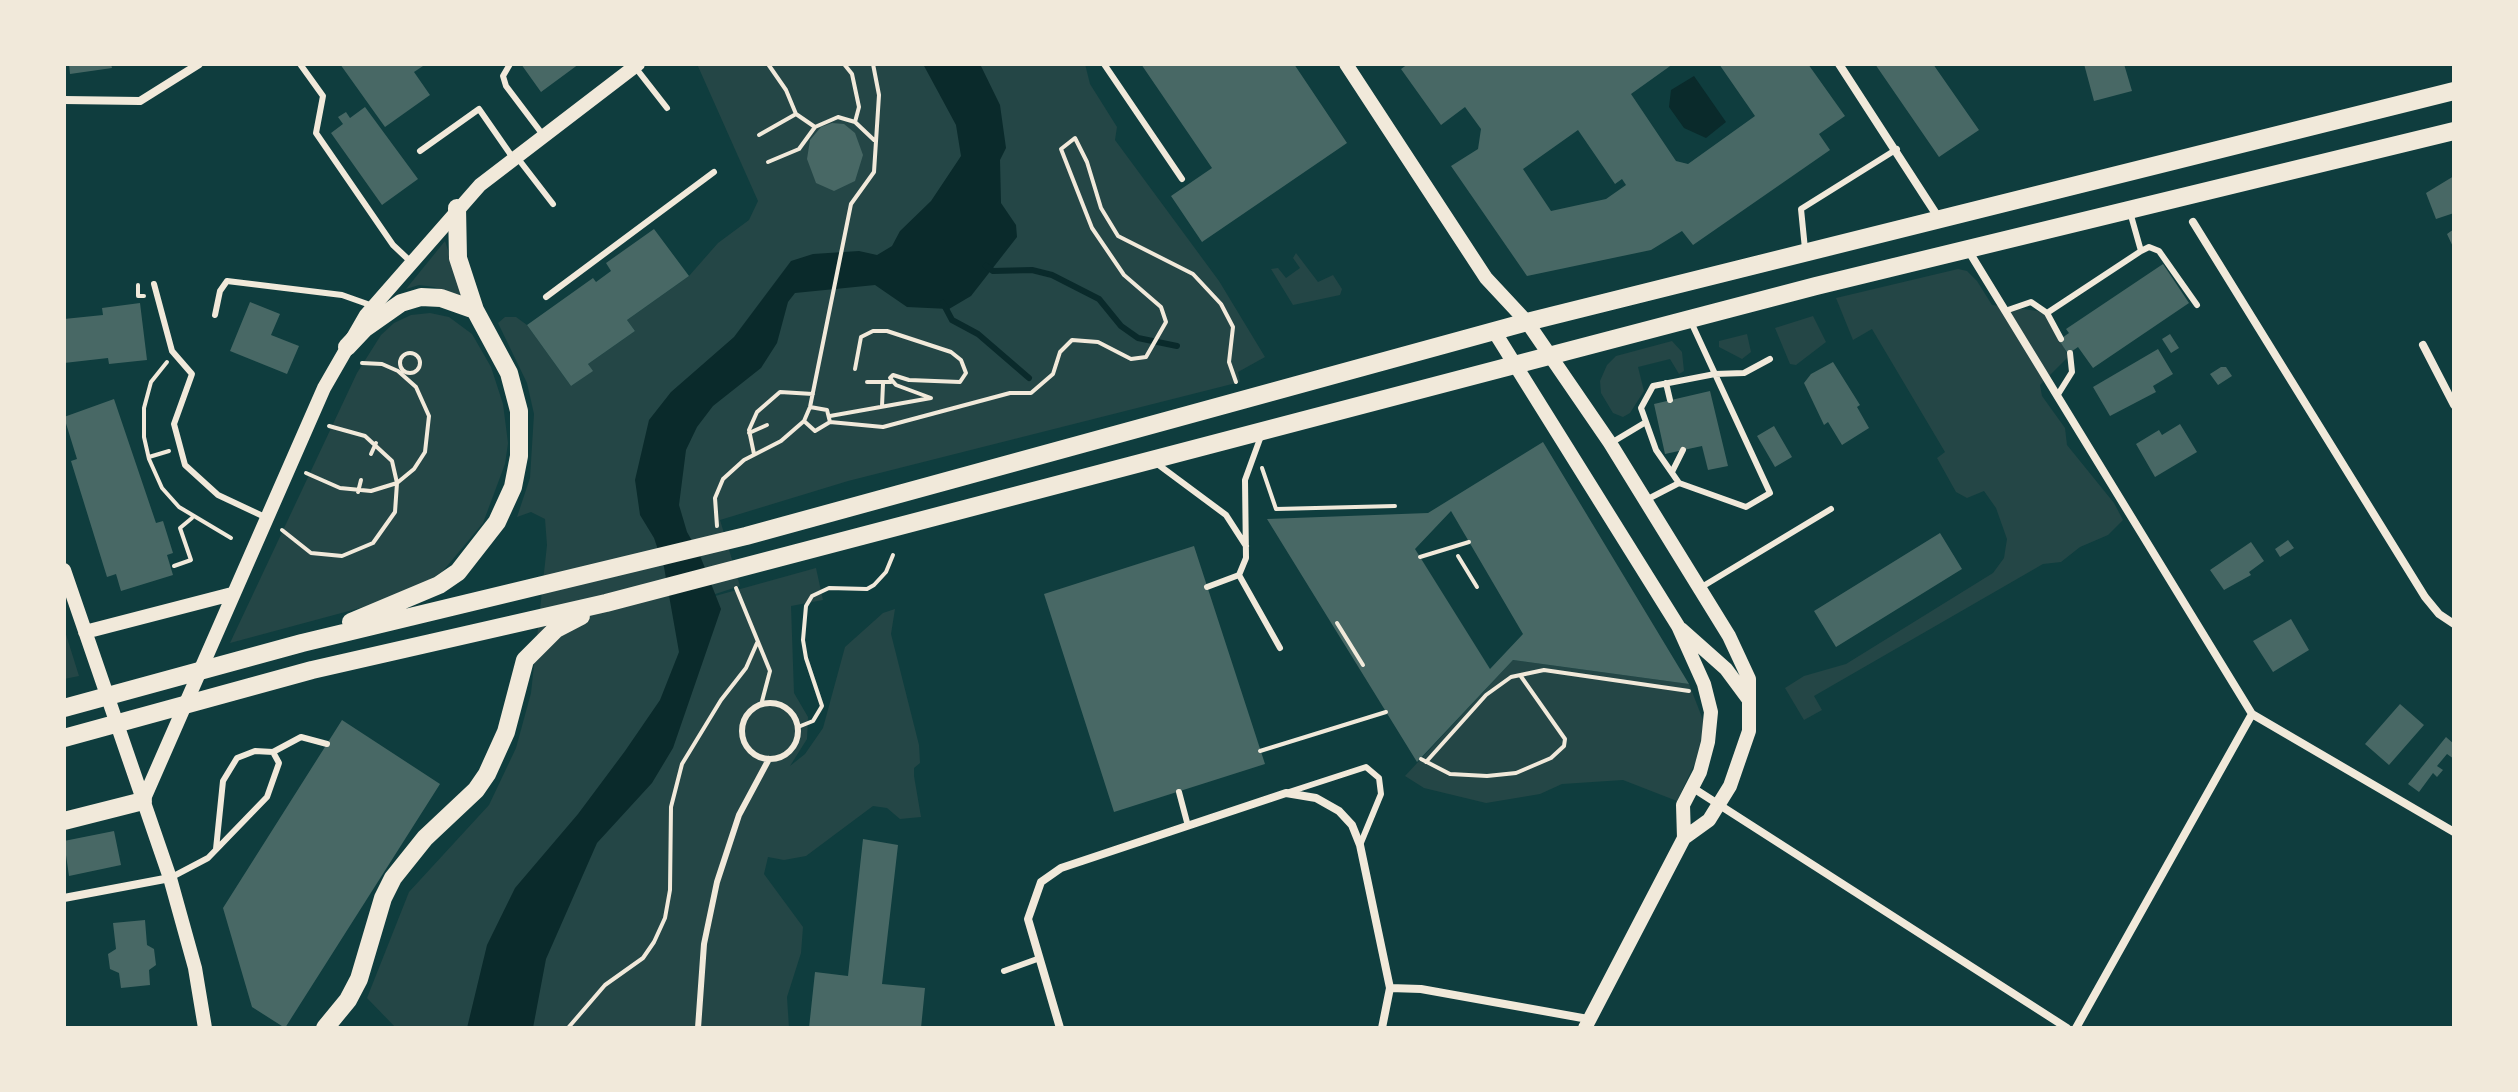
<!DOCTYPE html>
<html>
<head>
<meta charset="utf-8">
<style>
	body { margin:0 }
	#map { position:relative; width:2518px; height:1092px; overflow:hidden; background:#0f3d3e; font-family:"PT Sans Narrow",sans-serif }
	canvas { display:block }
	.frame { position:absolute; inset:0; border:66px solid #f1e9da; pointer-events:none }
</style>
</head>
<body>
<div id="map">
<canvas width="2518" height="1092"></canvas>
<div class="frame"></div>
</div>
<script>
const c = document.querySelector('canvas').getContext('2d');
c.lineJoin = 'round';
function fillPath(path, color) {
  c.fillStyle = color;
  c.fill(path, 'evenodd');
}
function poly(rows) {
  const path = new Path2D();
  for (const r of rows) {
    if (r.length === 3) {
      path.moveTo(r[0] + r[2], r[1]);
      path.arc(r[0], r[1], r[2], 0, 2 * Math.PI);
      continue;
    }
    path.moveTo(r[0], r[1]);
    for (let i = 2; i < r.length; i += 2) path.lineTo(r[i], r[i + 1]);
  }
  return path;
}
function strokePath(path, color, width, dash) {
  c.strokeStyle = color;
  c.lineWidth = width;
  c.lineCap = dash ? 'butt' : 'round';
  c.setLineDash(dash || []);
  c.stroke(path);
}
const green = poly([
	[697,64,1085,64,1090,84,1117,127,1115,140,1219,281,1265,357,1238,372,1240,382,848,481,720,520,740,586,672,608,816,568,823,600,791,606,794,693,808,717,807,739,790,766,805,754,823,728,845,647,883,613,895,609,891,634,919,745,920,763,914,768,914,776,921,817,900,819,887,808,873,806,806,856,784,860,768,857,764,874,803,927,801,953,787,997,789,1028,396,1028,367,998,409,892,489,805,516,748,531,693,547,545,545,519,531,512,517,517,530,478,534,414,527,383,498,323,505,317,516,317,527,325,571,386,592,371,588,364,635,331,627,320,689,276,718,243,749,220,758,201],
	[445,241,464,299,434,287,419,285,406,289],
	[1296,253,1318,282,1333,275,1342,289,1340,295,1293,305,1271,269,1278,268,1286,278,1300,268,1293,258],
	[1958,269,1967,271,1977,281,1992,305,2038,311,2053,319,2068,357,2040,385,2042,396,2065,428,2067,445,2114,503,2123,520,2108,535,2080,547,2061,562,2043,564,1814,696,1822,710,1804,720,1785,688,1804,676,1846,664,1993,573,2004,558,2007,539,1996,508,1984,491,1967,498,1956,492,1937,458,1945,452,1872,329,1853,340,1836,298],
	[430,313,449,317,472,334,491,367,503,404,508,443,505,464,483,523,443,571,425,583,386,601,230,643,357,373,381,335,394,323,411,315],
	[1813,316,1826,342,1796,365,1790,364,1775,328],
	[1747,334,1751,352,1742,359,1719,347,1719,341],
	[1672,341,1682,352,1684,371,1679,374,1670,359,1638,367,1644,391,1630,413,1623,417,1613,413,1601,393,1600,381,1607,365,1616,356],
	[64,628,79,676,64,679],
	[1513,660,1689,684,1705,725,1695,763,1677,801,1623,780,1562,784,1540,794,1486,803,1424,788,1405,776]
]);
const water = poly([
	[923,64,980,64,1000,105,1006,148,1000,160,1001,203,1016,225,1017,237,971,296,949,309,907,307,875,285,795,293,788,302,777,343,761,368,713,406,697,427,686,450,679,505,687,532,699,553,721,609,673,748,652,783,597,843,546,959,533,1028,467,1028,487,945,515,888,578,814,625,751,660,700,679,652,664,567,654,538,640,515,635,480,649,420,671,392,734,337,791,261,813,254,859,251,877,255,892,246,900,231,931,201,961,156,956,125],
	[1694,76,1726,122,1706,138,1684,128,1669,107,1671,90]
]);
const stream = poly([
	[986,266,993,271,1032,270,1052,275,1099,299,1121,326,1138,338,1177,346],
	[943,303,952,320,978,334,1029,378]
]);
const building = poly([
	[69,64,111,64,112,68,70,74],
	[340,64,426,64,414,72,430,95,385,127],
	[521,64,579,64,541,92],
	[1141,64,1294,64,1347,143,1202,242,1171,196,1212,168],
	[1408,64,1673,64,1631,94,1676,161,1688,164,1755,116,1719,64,1808,64,1845,116,1819,134,1830,150,1693,245,1682,231,1651,250,1527,276,1451,166,1478,149,1481,129,1465,107,1441,125,1401,69],
	[1578,130,1615,184,1622,179,1626,185,1606,199,1551,211,1523,169],
	[1875,64,1933,64,1979,130,1939,157],
	[2084,64,2124,64,2132,91,2094,101],
	[365,107,418,179,382,205,331,133,343,124,338,117,346,112,350,118],
	[832,123,844,124,855,133,863,155,855,181,834,191,816,183,807,159,810,140,821,127],
	[2454,176,2454,213,2436,219,2426,193],
	[654,229,689,276,627,320,635,331,588,364,593,371,571,386,527,325,593,278,596,282,611,271,606,263],
	[2454,229,2454,249,2447,234],
	[2163,264,2189,303,2093,368,2078,347,2068,354,2059,340,2069,333,2066,329],
	[250,302,280,314,271,335,299,346,287,374,230,351],
	[140,303,147,360,109,364,108,358,64,363,64,319,103,315,102,308],
	[2170,334,2179,348,2171,353,2162,339],
	[2158,349,2173,374,2153,386,2156,392,2110,416,2093,387],
	[1833,362,1860,405,1857,407,1869,428,1842,445,1828,422,1824,425,1804,383,1811,374],
	[2221,367,2226,367,2232,376,2218,385,2210,374],
	[1710,391,1728,466,1708,470,1702,446,1665,454,1654,404],
	[114,399,156,523,163,521,173,553,167,555,173,575,121,591,116,574,107,577,71,461,77,459,64,417],
	[2180,424,2197,452,2155,477,2136,444,2159,430,2162,435],
	[1774,426,1792,457,1775,467,1757,436],
	[1543,442,1689,684,1513,660,1417,762,1267,519,1428,513],
	[1451,511,1523,634,1490,669,1415,549],
	[1940,533,1962,569,1836,647,1814,611],
	[2288,540,2294,548,2280,557,2275,549],
	[2251,542,2264,561,2249,572,2251,575,2224,590,2210,570],
	[1194,546,1265,764,1114,812,1044,594],
	[2291,619,2309,650,2273,672,2253,641],
	[2400,704,2424,725,2389,765,2365,744],
	[342,720,440,784,285,1028,252,1007,223,908],
	[2446,737,2454,744,2454,759,2447,754,2437,766,2443,770,2437,777,2433,773,2419,792,2408,784],
	[114,831,121,865,69,876,64,841],
	[863,839,898,845,882,984,925,988,921,1028,809,1028,815,972,848,976],
	[145,920,147,945,154,949,156,965,149,970,150,985,121,988,119,973,110,969,108,954,116,949,113,923]
]);
const path = poly([
	[844,64,852,74,859,107,855,122,874,140],
	[815,127,838,117,855,122],
	[759,135,796,114],
	[768,162,799,149,815,127,796,114,786,90,768,64],
	[138,285,138,296,144,296],
	[410,363,10],
	[167,362,151,382,144,408,144,437,149,459,162,488,179,507,231,538],
	[867,382,891,382],
	[882,406,883,384],
	[830,416,931,398,896,385,890,378,893,375,909,380,960,382,966,373,961,360,951,352,887,331,873,331,861,337,855,369],
	[804,421,815,431,830,422,827,410,810,407],
	[830,422,883,427,1010,393,1031,393,1053,374,1060,352,1072,340,1098,342,1131,359,1146,357,1166,322,1161,307,1124,275,1092,228,1061,149,1075,138,1087,162,1101,208,1118,236,1193,274,1221,304,1233,327,1229,362,1236,382],
	[749,433,767,425],
	[371,454,376,443],
	[754,454,749,430,757,412,780,392,813,394],
	[149,457,169,451],
	[1262,468,1276,509,1395,506],
	[306,473,340,488,371,491,397,483,414,469,425,452,429,416,416,387,398,371,382,364,362,363],
	[358,492,361,480],
	[717,526,715,498,723,479,744,460,781,441,804,421,810,407,851,204,874,172,879,95,873,64],
	[282,530,311,553,342,556,373,543,395,512,397,483,392,461,365,436,329,426],
	[1458,556,1477,587],
	[1420,557,1469,542],
	[174,566,191,560,180,528,192,518],
	[736,588,770,671,761,705],
	[1337,623,1363,665],
	[798,727,813,721,822,706,806,658,803,640,806,606,812,596,829,588,867,589,874,585,886,572,893,555],
	[1260,751,1386,712],
	[1421,759,1450,774,1487,776,1516,773,1551,758,1564,746,1565,739,1520,675],
	[1426,762,1486,695,1511,677,1544,670,1689,691],
	[568,1028,605,985,643,958,654,942,665,918,670,890,671,807,682,764,721,700,746,668,757,643]
]);
const service = poly([
	[300,64,323,96,316,133,393,245,410,261],
	[510,64,503,76,506,86,543,135],
	[1104,64,1182,179],
	[635,67,667,108],
	[420,151,479,109,513,158],
	[516,156,553,204],
	[1805,249,1801,209,1897,149],
	[2141,251,2149,247,2159,251,2197,305],
	[154,284,172,351,192,374,174,424,185,465,218,495,267,518],
	[546,297,714,172],
	[2005,311,2031,302,2047,313,2141,251,2130,212],
	[2047,313,2061,339],
	[215,315,220,291,227,281,342,295,373,306],
	[1666,383,1670,400],
	[2057,396,2072,372,2070,353],
	[1611,443,1646,422],
	[1156,463,1226,515,1246,546],
	[1672,472,1683,450],
	[1679,483,1656,450,1641,408,1653,386,1715,374,1744,373,1770,359],
	[1646,500,1679,483,1746,507,1770,493,1691,322],
	[1239,575,1280,648],
	[1207,587,1239,575,1246,558,1245,480,1261,436],
	[1700,588,1831,509],
	[770,731,28],
	[273,752,301,737,327,744],
	[1179,792,1188,826],
	[1286,793,1366,767,1379,778,1381,794,1360,845],
	[170,878,208,858,267,797,279,763,273,752,255,751,237,758,223,781,216,849],
	[1004,971,1040,958],
	[698,1028,704,944,717,882,739,815,769,759]
]);
const minor = poly([
	[1839,64,1940,220],
	[64,100,140,101,199,64],
	[2193,222,2425,597,2439,614,2454,624],
	[1968,250,2252,714,2454,832],
	[2423,345,2454,405],
	[1693,788,2067,1028],
	[64,898,170,878],
	[1390,988,1421,989,1588,1019],
	[1060,1028,1028,919,1041,882,1061,868,1286,793,1316,798,1339,811,1352,825,1360,845,1390,988,1382,1028],
	[2076,1028,2252,714]
]);
const tertiary = poly([
	[1346,64,1486,278,1527,322,1610,443,1729,636,1749,679,1749,731,1730,786,1709,820,1684,838,1585,1028],
	[1494,331,1678,626,1704,684,1711,712,1708,742,1700,772,1683,805,1684,838],
	[64,570,170,878,195,968,205,1028],
	[1681,629,1726,669,1749,700],
	[85,632,232,594],
	[143,801,324,388,366,315,480,185,638,64]
]);
const primary = poly([
	[347,347,364,329,401,303,421,297,441,298,475,310],
	[351,622,439,585,458,572,497,522,513,487,519,456,519,411,509,373,475,310,458,258,457,208],
	[64,708,302,643,746,536,1527,322,2454,91],
	[64,738,312,670,606,603,1816,286,2454,131],
	[64,821,143,801],
	[325,1028,348,1000,359,979,383,898,393,878,425,838,476,790,487,774,506,732,525,660,556,629,581,616]
]);
fillPath(green, '#244646');
fillPath(water, '#0a2a2b');
strokePath(stream, '#0a2a2b', 6);
fillPath(building, '#486865');
strokePath(path, '#f1e9da', 4);
strokePath(service, '#f1e9da', 6);
strokePath(minor, '#f1e9da', 8);
strokePath(tertiary, '#f1e9da', 14);
strokePath(primary, '#f1e9da', 18);
</script>
</body>
</html>
